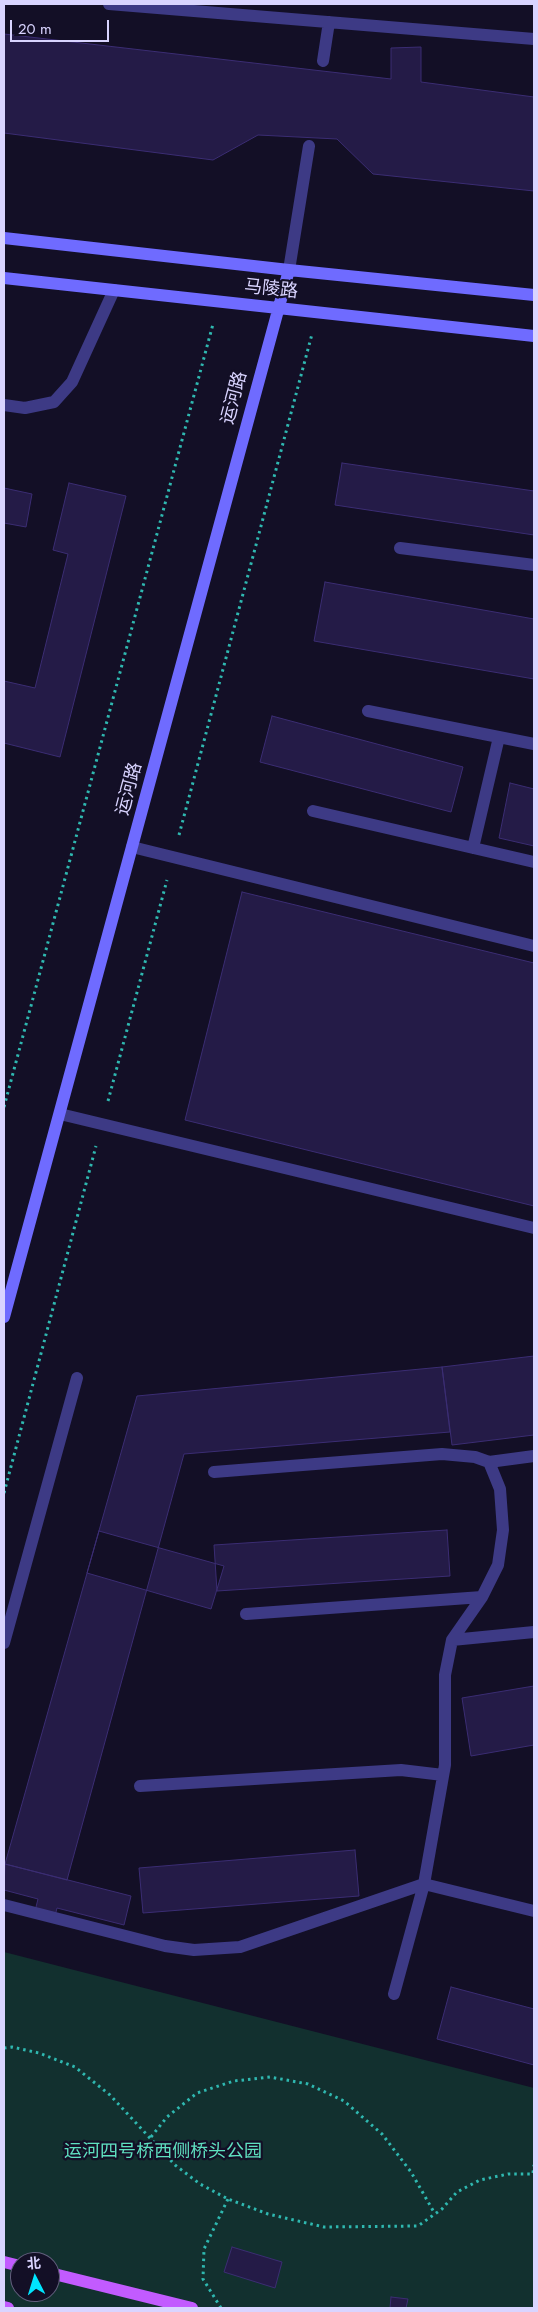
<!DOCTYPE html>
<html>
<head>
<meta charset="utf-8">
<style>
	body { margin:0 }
	#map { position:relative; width:538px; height:2312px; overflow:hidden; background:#130f26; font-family:Jost,"Noto Sans SC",sans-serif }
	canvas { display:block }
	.frame { position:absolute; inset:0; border:5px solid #d9d4ff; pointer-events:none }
	.north { position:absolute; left:10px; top:2252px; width:50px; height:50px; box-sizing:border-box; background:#130f26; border:1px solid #625e7d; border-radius:50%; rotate:355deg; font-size:14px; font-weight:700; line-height:20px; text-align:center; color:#d9d4ff }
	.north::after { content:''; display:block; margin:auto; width:18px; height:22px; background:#00e5ff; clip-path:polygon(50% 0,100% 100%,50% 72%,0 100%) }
	.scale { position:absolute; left:10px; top:20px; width:99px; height:22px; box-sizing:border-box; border:2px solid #d9d4ff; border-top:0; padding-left:6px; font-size:15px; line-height:18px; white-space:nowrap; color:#d9d4ff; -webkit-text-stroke:4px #130f26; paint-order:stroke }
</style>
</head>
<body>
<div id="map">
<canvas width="538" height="2312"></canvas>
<div class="frame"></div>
<div class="north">北</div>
<div class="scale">20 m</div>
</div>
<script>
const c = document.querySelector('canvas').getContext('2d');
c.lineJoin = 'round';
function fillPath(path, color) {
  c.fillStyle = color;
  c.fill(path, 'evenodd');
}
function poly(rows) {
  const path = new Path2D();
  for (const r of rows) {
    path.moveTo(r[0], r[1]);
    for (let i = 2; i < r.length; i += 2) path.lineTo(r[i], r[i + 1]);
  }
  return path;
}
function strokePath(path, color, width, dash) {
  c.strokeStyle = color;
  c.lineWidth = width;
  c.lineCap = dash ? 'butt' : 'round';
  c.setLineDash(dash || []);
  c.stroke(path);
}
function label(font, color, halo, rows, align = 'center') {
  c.font = font + ' Jost,"Noto Sans SC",sans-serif';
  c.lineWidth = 4.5;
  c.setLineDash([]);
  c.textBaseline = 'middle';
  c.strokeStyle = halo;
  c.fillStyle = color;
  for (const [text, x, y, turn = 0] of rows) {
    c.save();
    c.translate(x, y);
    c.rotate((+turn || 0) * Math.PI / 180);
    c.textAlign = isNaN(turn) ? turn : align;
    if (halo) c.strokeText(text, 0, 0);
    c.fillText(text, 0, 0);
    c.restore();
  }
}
const green = poly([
	[4,1952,534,2088,534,2308,4,2308],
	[20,2262,50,2262,50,2292,20,2292]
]);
const building = poly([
	[4,34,391,79,391,48,421,47,421,82,534,97,534,191,373,174,337,139,258,135,213,160,4,133,4,34],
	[342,463,534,491,534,535,335,505,342,463],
	[69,483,126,496,60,757,4,743,4,681,35,688,68,554,53,550,69,483],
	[4,488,32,494,26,527,4,523,4,488],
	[325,582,534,619,534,679,314,641,325,582],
	[272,716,463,767,451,812,260,762,272,716],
	[510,783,534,789,534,846,499,838,510,783],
	[242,892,534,963,534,1206,185,1120,242,892],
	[534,1356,534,1435,452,1445,442,1367,534,1356],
	[442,1367,450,1432,184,1454,67,1880,5,1864,137,1396,442,1367],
	[447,1530,450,1576,217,1591,214,1545,447,1530],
	[99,1531,224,1566,211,1609,87,1573,99,1531],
	[534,1686,534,1745,471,1756,462,1698,534,1686],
	[355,1850,359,1896,143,1913,139,1868,355,1850],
	[5,1864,131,1896,124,1925,57,1908,55,1916,35,1911,38,1899,4,1890,5,1864],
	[451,1987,534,2009,534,2065,437,2039,451,1987],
	[232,2247,282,2262,275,2288,224,2272,232,2247],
	[391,2297,408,2299,406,2308,390,2308,391,2297]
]);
const path = poly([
	[179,835,312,334],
	[108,1101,167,880],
	[4,1107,213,324],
	[4,1493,96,1146],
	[4,2048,12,2047,39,2053,75,2067,110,2095,175,2165,200,2184,228,2199,268,2214,324,2227,418,2226,442,2209,457,2192,480,2180,508,2174,534,2174],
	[151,2137,167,2117,197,2093,234,2081,270,2077,308,2084,344,2101,382,2134,411,2172,435,2214],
	[533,2173,534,2165],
	[221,2308,203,2279,204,2249,228,2199]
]);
const lane = poly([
	[109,4,534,39],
	[323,61,329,22],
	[289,270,309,146],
	[4,405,25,408,54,402,72,382,114,290],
	[400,548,534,565],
	[368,711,534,744],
	[313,811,534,862],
	[132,847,534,946],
	[473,848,499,737],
	[60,1114,534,1228],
	[489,1462,534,1456],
	[214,1472,442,1454,475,1457,489,1462,500,1489,503,1530,498,1565,482,1597,452,1640,445,1675,445,1765,424,1884,394,1994],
	[246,1614,482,1597],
	[452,1640,534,1632],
	[4,1643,77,1378],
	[140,1786,401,1770,443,1775],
	[4,1905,165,1946,194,1950,240,1947,424,1884,534,1911]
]);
const secondary = poly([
	[4,238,289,270,534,295],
	[4,278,534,336],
	[4,1317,289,270]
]);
const primary = poly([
	[4,2262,20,2266],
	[4,2307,8,2308]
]);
const primaryBridge = poly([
	[50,2273,192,2308]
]);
const streetNames = [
	["马陵路",271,290,6],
	["运河路",235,398,-75],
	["运河路",130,789,-75]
];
const parkNames = [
	["运河四号桥西侧桥头公园",163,2153]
];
fillPath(green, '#12302f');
fillPath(building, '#241b47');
strokePath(building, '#3b2d73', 1);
strokePath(path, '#2fb8b0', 3, [2.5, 4]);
strokePath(lane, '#3d3a85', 12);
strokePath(secondary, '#6f6bff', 12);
strokePath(primary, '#c25bff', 12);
strokePath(primaryBridge, '#c25bff', 12);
label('18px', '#d9d4ff', '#130f26', streetNames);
label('18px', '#5fe0c0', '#130f26', parkNames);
</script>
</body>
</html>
